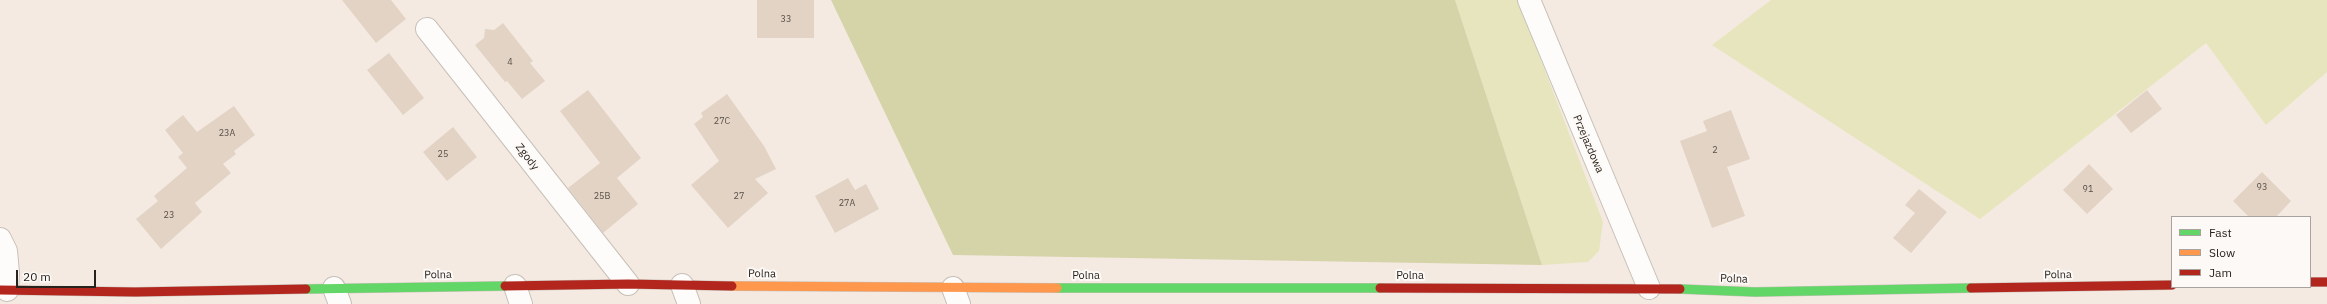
<!DOCTYPE html>
<html>
<head>
<meta charset="utf-8">
<style>
	body { margin:0 }
	#map { position:relative; width:2327px; height:304px; overflow:hidden; background:#f4eae1; font-family:"IBM Plex Sans",sans-serif }
	canvas { display:block }
	.legend { position:absolute; left:2171px; top:216px; width:140px; height:72px; box-sizing:border-box; background:#fdf9f6; border:1px solid #a8a39f; margin:0; padding:5px 7px; list-style:none; font-size:12px; color:#28221c }
	.legend li { display:flex; align-items:center; gap:8px; height:20px }
	.legend b { width:20px; border:1px solid #a8a39f }
	.scale { position:absolute; left:16px; top:270px; width:80px; height:18px; box-sizing:border-box; border:2px solid #28221c; border-top:0; padding-left:5px; font-size:12px; line-height:14px; white-space:nowrap; color:#28221c; -webkit-text-stroke:3px #fdf9f6; paint-order:stroke }
</style>
</head>
<body>
<div id="map">
<canvas width="2327" height="304"></canvas>
<ul class="legend">
<li><b style="height:5px;background:#63d668"></b>Fast</li>
<li><b style="height:5px;background:#ff974d"></b>Slow</li>
<li><b style="height:5px;background:#b3261e"></b>Jam</li>
</ul>
<div class="scale">20 m</div>
</div>
<script>
const c = document.querySelector('canvas').getContext('2d');
c.lineJoin = 'round';
function fillPath(path, color) {
  c.fillStyle = color;
  c.fill(path, 'evenodd');
}
function poly(rows) {
  const path = new Path2D();
  for (const r of rows) {
    path.moveTo(r[0], r[1]);
    for (let i = 2; i < r.length; i += 2) path.lineTo(r[i], r[i + 1]);
  }
  return path;
}
function strokePath(path, color, width, dash) {
  c.strokeStyle = color;
  c.lineWidth = width;
  c.lineCap = dash ? 'butt' : 'round';
  c.setLineDash(dash || []);
  c.stroke(path);
}
function label(font, color, halo, rows, align = 'center') {
  c.font = font + ' "IBM Plex Sans",sans-serif';
  c.lineWidth = 4;
  c.setLineDash([]);
  c.textBaseline = 'middle';
  c.strokeStyle = halo;
  c.fillStyle = color;
  for (const [text, x, y, turn = 0] of rows) {
    c.save();
    c.translate(x, y);
    c.rotate((+turn || 0) * Math.PI / 180);
    c.textAlign = isNaN(turn) ? turn : align;
    if (halo) c.strokeText(text, 0, 0);
    c.fillText(text, 0, 0);
    c.restore();
  }
}
const green = poly([
	[1455,0,1518,0,1603,222,1599,251,1588,262,1542,265],
	[1771,0,2327,0,2327,72,2266,125,2206,43,1980,219,1712,45]
]);
const forest = poly([
	[831,0,1455,0,1542,265,953,255]
]);
const building = poly([
	[342,0,391,0,406,19,376,43],
	[757,0,814,0,814,38,757,38],
	[503,23,533,61,530,63,545,81,522,99,507,81,505,82,475,45,484,38,485,29,494,30],
	[389,53,424,98,403,115,367,70],
	[588,90,641,158,617,178,638,204,603,233,568,188,600,163,560,111],
	[2147,90,2162,109,2131,133,2116,115],
	[727,94,764,146,776,169,755,179,768,193,728,228,691,185,719,161,694,124,703,117,701,113],
	[234,106,255,135,234,151,236,154,223,164,231,173,195,203,202,212,161,249,136,219,158,201,154,196,187,168,178,157,183,153,165,130,183,115,197,132],
	[1731,110,1750,159,1727,167,1745,216,1712,228,1680,141,1707,131,1703,121],
	[453,127,477,157,447,181,423,152],
	[2089,164,2113,189,2087,214,2063,190],
	[2262,172,2291,201,2276,217,2249,217,2233,201],
	[848,178,855,190,866,184,879,209,835,233,815,196],
	[1919,189,1947,212,1911,253,1893,238,1915,213,1905,205]
]);
const street = poly([
	[1529,0,1649,288],
	[427,29,628,284],
	[0,239,6,251,8,273,7,290],
	[682,285,689,304],
	[515,286,521,304],
	[334,288,340,304],
	[953,288,959,304]
]);
const fast = poly([
	[1057,288,1380,288],
	[306,289,505,286],
	[1680,289,1755,292,1971,288]
]);
const slow = poly([
	[732,286,1057,288]
]);
const jam = poly([
	[2310,282,2327,282],
	[505,286,628,284,732,286],
	[1380,288,1680,289],
	[1971,288,2172,285],
	[0,290,135,292,306,289]
]);
const numberNames = [
	["33",786,19],
	["4",510,62],
	["27C",722,121],
	["23A",227,133],
	["2",1715,150],
	["25",443,154],
	["93",2262,187],
	["91",2088,189],
	["25B",602,196],
	["27",739,196],
	["27A",847,203],
	["23",169,215]
];
const streetNames = [
	["Przejazdowa",1588,144,67],
	["Zgody",527,157,52],
	["Polna",762,274,1],
	["Polna",438,275,-1],
	["Polna",2058,275,-1],
	["Polna",1086,276],
	["Polna",1410,276],
	["Polna",1734,279,2]
];
fillPath(green, '#e7e5bd');
fillPath(forest, '#d5d3a8');
fillPath(building, '#e2d3c5');
strokePath(street, '#c7c0b8', 24);
strokePath(fast, '#c7c0b8', 10);
strokePath(slow, '#c7c0b8', 10);
strokePath(jam, '#c7c0b8', 10);
strokePath(street, '#fdfcfa', 22);
strokePath(fast, '#63d668', 9);
strokePath(slow, '#ff974d', 9);
strokePath(jam, '#b3261e', 9);
label('9px', '#584f47', null, numberNames);
label('11px', '#28221c', '#fdf9f6', streetNames);
</script>
</body>
</html>
